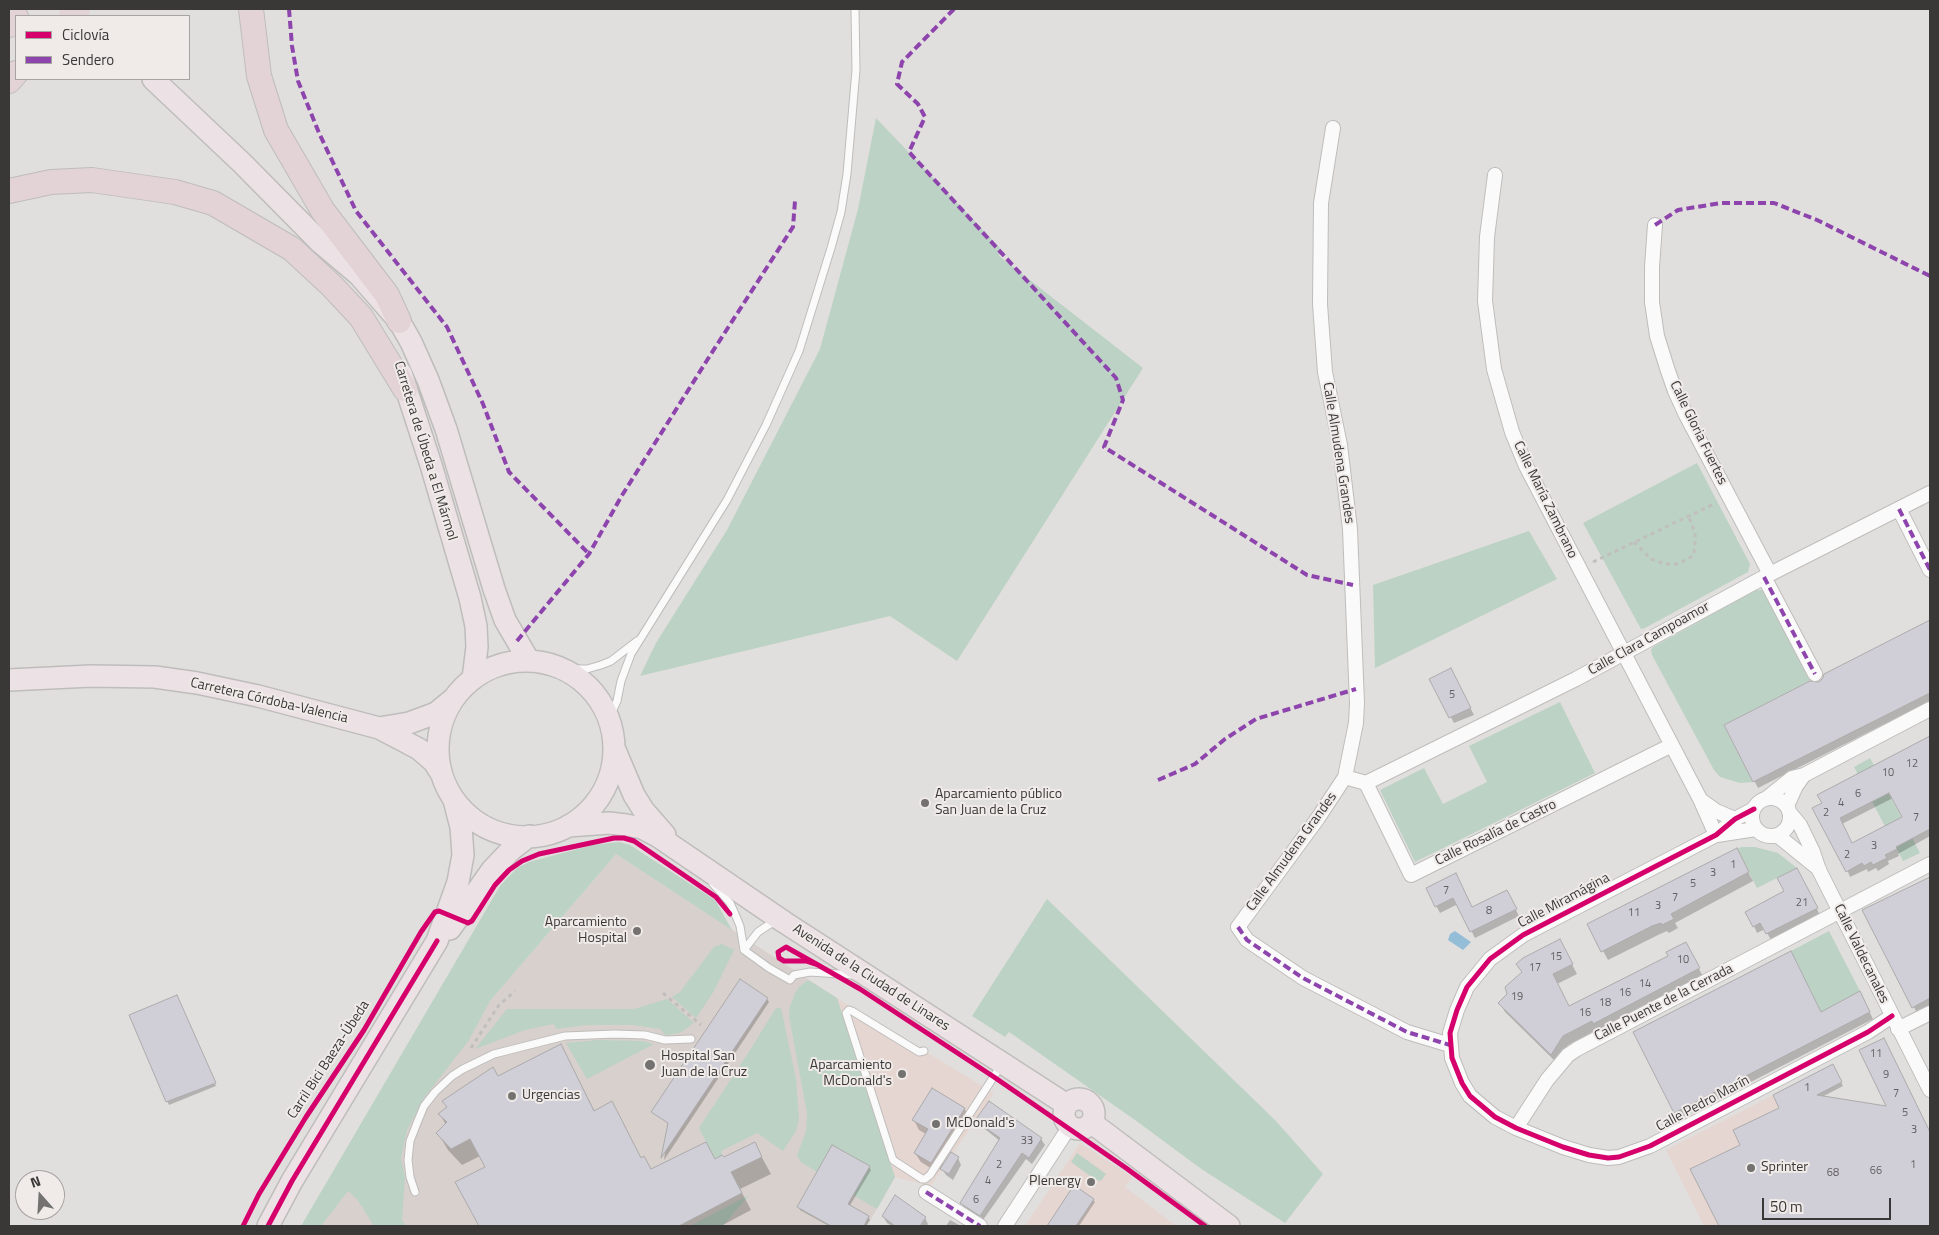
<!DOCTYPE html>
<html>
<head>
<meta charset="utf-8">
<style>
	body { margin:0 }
	#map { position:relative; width:1939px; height:1235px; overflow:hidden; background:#e1dfdd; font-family:"Titillium Web",sans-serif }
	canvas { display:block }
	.frame { position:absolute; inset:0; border:10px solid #3a3837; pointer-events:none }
	.legend { position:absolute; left:15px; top:15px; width:175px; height:65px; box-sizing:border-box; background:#f0ebe8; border:1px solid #a7a3a1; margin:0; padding:6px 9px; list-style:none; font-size:15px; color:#3a3837 }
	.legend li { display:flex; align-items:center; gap:10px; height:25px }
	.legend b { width:25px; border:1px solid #a7a3a1 }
	.north { position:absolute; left:15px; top:1170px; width:50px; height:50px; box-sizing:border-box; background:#f0ebe8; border:1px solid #a7a3a1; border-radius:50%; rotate:341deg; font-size:14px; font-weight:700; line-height:20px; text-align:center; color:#3a3837 }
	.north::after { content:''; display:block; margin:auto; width:18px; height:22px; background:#747271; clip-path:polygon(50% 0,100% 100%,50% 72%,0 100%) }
	.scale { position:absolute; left:1762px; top:1198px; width:129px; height:22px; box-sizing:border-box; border:2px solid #3a3837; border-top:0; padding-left:6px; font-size:15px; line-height:18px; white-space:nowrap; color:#3a3837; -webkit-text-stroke:4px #f0ebe8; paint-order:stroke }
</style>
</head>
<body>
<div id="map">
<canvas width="1939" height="1235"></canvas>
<div class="frame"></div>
<ul class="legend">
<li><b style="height:6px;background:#d6006c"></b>Ciclovía</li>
<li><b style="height:6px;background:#8e44ad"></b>Sendero</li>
</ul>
<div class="north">N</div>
<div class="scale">50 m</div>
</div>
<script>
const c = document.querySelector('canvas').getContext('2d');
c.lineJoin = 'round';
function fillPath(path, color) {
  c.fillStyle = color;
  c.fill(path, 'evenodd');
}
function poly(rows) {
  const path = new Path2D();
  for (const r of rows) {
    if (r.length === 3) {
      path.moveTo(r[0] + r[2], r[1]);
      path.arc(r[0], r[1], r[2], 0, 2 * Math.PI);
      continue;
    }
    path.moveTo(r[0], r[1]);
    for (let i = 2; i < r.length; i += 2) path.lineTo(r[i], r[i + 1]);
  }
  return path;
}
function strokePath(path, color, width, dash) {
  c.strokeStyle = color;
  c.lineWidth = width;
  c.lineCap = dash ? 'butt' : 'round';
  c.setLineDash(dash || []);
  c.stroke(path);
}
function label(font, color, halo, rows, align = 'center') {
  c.font = font + ' "Titillium Web",sans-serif';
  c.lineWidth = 4;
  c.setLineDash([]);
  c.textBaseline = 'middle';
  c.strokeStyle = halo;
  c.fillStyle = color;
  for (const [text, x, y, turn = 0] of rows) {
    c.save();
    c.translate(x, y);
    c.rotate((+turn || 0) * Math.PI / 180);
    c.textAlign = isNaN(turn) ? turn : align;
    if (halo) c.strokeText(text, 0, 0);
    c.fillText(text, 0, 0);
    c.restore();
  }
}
const commercial = poly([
	[837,998,994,1093,929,1189,922,1184,895,1177],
	[1773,1095,1840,1226,1704,1226,1666,1150],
	[1080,1143,1132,1177,1125,1187,1176,1226,1025,1226]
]);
const built = poly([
	[616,854,837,998,895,1177,867,1226,321,1226,490,1001]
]);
const green = poly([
	[876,118,1001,249,999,256,1143,368,957,661,890,616,640,676,656,643,727,530,820,349,858,209],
	[1697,463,1750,564,1748,572,1645,628,1641,629,1583,523],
	[1529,531,1557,579,1375,668,1373,585],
	[1756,590,1764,590,1811,680,1724,725,1753,782,1740,783,1720,777,1714,770,1652,655,1651,650,1653,647],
	[1560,702,1595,773,1415,862,1380,790,1424,768,1443,804,1487,782,1469,746],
	[1870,758,1920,853,1903,861,1854,767],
	[619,842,630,845,715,900,732,930,616,854,490,1001,469,1040,424,1098,407,1130,401,1158,405,1177,402,1220,406,1226,374,1226,357,1199,348,1191,321,1226,301,1226,500,886,517,868,529,862,593,845],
	[1741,847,1755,847,1778,853,1797,868,1757,888,1737,849],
	[1047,899,1276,1121,1323,1174,1285,1223,1200,1168,1135,1120,1009,1032,1005,1037,972,1016],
	[1829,931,1860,991,1821,1012,1791,951],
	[722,944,734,950,714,991,696,1018,672,997,680,992,714,947],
	[808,980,837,998,895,1177,877,1209,853,1195,870,1166,832,1145,817,1172,801,1162,797,1155,806,1132,807,1113,789,1016,790,1007,795,993,800,986],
	[667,999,694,1023,680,1033,665,1035,660,1029,632,1025,587,1025,556,1029,554,1024,525,1030,475,1049,507,1009,634,1009],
	[776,1008,781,1008,796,1079,799,1119,796,1131,783,1151,757,1133,721,1151,722,1155,715,1159,699,1128,752,1047],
	[598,1040,642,1041,654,1044,587,1079,566,1043],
	[1077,1153,1106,1174,1101,1181,1094,1179,1071,1162],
	[749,1195,723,1226,690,1226]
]);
const water = poly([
	[1455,931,1471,942,1463,950,1448,940,1450,934]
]);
const shadow = poly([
	[1930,621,1930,701,1758,788,1726,726,1819,683,1824,679,1825,675],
	[1454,676,1474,715,1454,723,1431,680],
	[1930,736,1930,779,1924,782,1930,793,1930,836,1898,854,1899,856,1888,861,1889,864,1878,871,1876,868,1868,872,1867,869,1850,877,1819,795],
	[1893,798,1903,818,1852,844,1842,824],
	[1741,859,1753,881,1675,923,1678,928,1669,933,1667,931,1658,935,1608,960,1589,925],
	[1455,875,1472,908,1510,898,1519,916,1475,938,1458,904,1440,913,1427,889],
	[1800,876,1820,915,1771,940,1765,929,1757,933,1754,926],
	[1930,878,1930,1006,1917,1013,1864,910],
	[1564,949,1577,974,1557,984,1569,1007,1690,953,1704,978,1599,1032,1598,1029,1568,1045,1556,1062,1505,1012,1500,1003],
	[767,999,769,1002,664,1160,669,1124,653,1112],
	[1863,999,1873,1019,1679,1119,1675,1112,1821,1013],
	[178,1000,216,1086,169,1105,131,1016],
	[1883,1039,1930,1132,1930,1226,1720,1226,1692,1170,1742,1146,1781,1108,1832,1065,1843,1086,1822,1097,1888,1108],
	[570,1063,595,1112,651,1171,723,1159,754,1143,771,1174,740,1189,751,1210,721,1226,480,1226,457,1183,486,1168,480,1156,462,1165,448,1150,438,1133,446,1125,440,1114,498,1077],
	[964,1108,970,1118,942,1164,944,1165,958,1158,961,1165,953,1180,946,1175,941,1167,937,1172,921,1162,915,1153,926,1134,919,1130,914,1120],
	[978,1119,1041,1139,1045,1145,1032,1164,1026,1159,983,1220,965,1210,962,1203,1000,1141,981,1126],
	[869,1167,871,1170,849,1207,868,1217,870,1220,866,1226,829,1226,800,1210,799,1207],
	[1093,1200,1095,1202,1079,1226,1051,1226,1050,1224],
	[883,1216,925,1218,928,1224,927,1226,892,1226,887,1223],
	[950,1220,961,1226,946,1226]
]);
const building = poly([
	[1930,620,1930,693,1753,782,1724,725,1810,681,1819,682,1823,678,1824,674,1930,620],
	[1451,668,1471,708,1449,718,1429,679,1451,668],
	[1930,736,1930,829,1896,847,1897,849,1885,855,1887,858,1873,865,1871,862,1864,866,1862,863,1846,872,1812,808,1822,803,1817,795,1930,736],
	[1889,793,1902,817,1852,843,1840,818,1889,793],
	[1737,848,1749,872,1671,914,1674,919,1662,925,1661,923,1652,926,1601,952,1587,924,1737,848],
	[1797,868,1818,908,1766,934,1760,923,1753,927,1745,912,1784,891,1777,878,1797,868],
	[1456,873,1472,907,1507,890,1517,909,1470,932,1453,898,1435,907,1426,888,1456,873],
	[1930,877,1930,998,1912,1008,1862,910,1930,877],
	[1560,939,1573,964,1553,974,1569,1006,1668,956,1666,952,1686,942,1700,968,1593,1024,1592,1021,1563,1036,1551,1055,1498,1003,1507,994,1505,987,1522,972,1516,964,1523,958,1560,939],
	[1791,951,1821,1012,1860,991,1870,1012,1674,1113,1633,1032,1791,951],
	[740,979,768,998,661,1158,668,1123,651,1112,740,979],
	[177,995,216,1083,166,1102,129,1015,177,995],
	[1884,1038,1930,1132,1930,1226,1719,1226,1690,1169,1740,1145,1733,1130,1779,1108,1773,1095,1833,1064,1842,1082,1817,1095,1886,1106,1859,1050,1884,1038],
	[561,1044,594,1111,612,1101,641,1158,644,1156,651,1169,706,1142,715,1159,722,1155,724,1157,755,1142,762,1157,731,1172,742,1193,679,1226,479,1226,455,1182,485,1167,470,1139,451,1149,436,1133,447,1122,438,1114,447,1107,442,1101,493,1067,498,1076,561,1044],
	[932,1088,965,1108,931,1163,914,1153,928,1129,912,1120,932,1088],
	[989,1101,1042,1138,1029,1158,1022,1153,980,1216,960,1203,1000,1138,987,1129,988,1127,976,1119,989,1101],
	[832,1145,870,1166,848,1204,869,1216,864,1226,831,1226,797,1207,832,1145],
	[951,1152,959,1157,949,1174,940,1169,951,1152],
	[1074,1185,1094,1199,1076,1226,1047,1226,1074,1185],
	[895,1195,926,1217,920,1226,895,1226,882,1216,895,1195]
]);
const path = poly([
	[1634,542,1651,559,1665,564,1678,564,1693,556,1695,548,1695,533,1689,517],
	[1593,562,1716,503],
	[663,993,701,1025],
	[471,1048,499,1005,515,991]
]);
const service = poly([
	[564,669,587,669,601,665,611,661,637,641],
	[609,718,617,701,621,681,631,654,727,500,766,425,799,351,831,248,841,212,847,174,856,70,855,9],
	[713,884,730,903,735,914,740,926,744,950,769,968,790,980,794,975,810,972,854,975],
	[744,950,758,932,770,924,777,923],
	[924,1051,919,1052,852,1011,849,1010,846,1013,893,1160,922,1179,925,1179,930,1175,1002,1064],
	[415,1192,410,1177,408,1160,410,1141,417,1123,424,1106,435,1092,452,1076,463,1069,494,1054,565,1036,615,1034,645,1035,665,1040,691,1039]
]);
const minor = poly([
	[1333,128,1321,203,1320,304,1325,372,1340,445,1350,529,1357,703,1356,723,1345,777,1366,783],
	[1495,175,1487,237,1485,301,1494,369,1512,432,1526,466,1700,799,1716,835],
	[1655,225,1652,267,1652,302,1657,336,1667,368,1675,391,1686,415,1770,574],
	[1899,509,1930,570],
	[1764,577,1815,674],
	[1345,777,1318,818,1238,927,1247,940,1303,978,1407,1032,1450,1045],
	[1366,783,1576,679,1770,574,1930,493],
	[1366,783,1411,875,1672,745],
	[1767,798,1792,778,1804,775,1930,709],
	[1771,817,19],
	[1702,801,1716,811,1735,819],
	[1787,806,1796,786,1804,775],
	[1754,809,1735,819,1716,835,1523,935,1490,959,1467,987,1457,1010,1450,1033,1452,1058,1462,1083,1470,1096,1495,1117,1516,1128,1563,1147,1589,1155,1608,1158,1619,1157,1650,1146,1868,1032,1892,1016],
	[1790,813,1800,825,1813,852,1819,870,1930,1090],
	[1717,835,1756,829],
	[1777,835,1819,869],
	[1898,1029,1930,1013],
	[1516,1128,1547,1080,1568,1055,1577,1049,1930,864],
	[926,1192,980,1226],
	[1005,1226,1070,1126]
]);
const primary = poly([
	[153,79,242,163,321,243,359,275,399,321,411,342,428,380,446,429,494,589,505,620,529,661],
	[401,373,431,465,470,598,476,626,477,647,473,679],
	[526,749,88],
	[9,680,91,676,155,677,197,683,258,696,379,728,419,749,434,762,441,773],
	[379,728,409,723,436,713,453,699],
	[615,750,634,795,644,811,665,835],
	[568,826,609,823,626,825,642,828,659,837,784,922,1067,1105],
	[450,929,492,870,511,850,529,836],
	[1079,1114,15],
	[1092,1123,1229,1226],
	[268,1226,292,1181,437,941,458,882,463,855,461,827,454,800]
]);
const motorway = poly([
	[251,9,259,76,276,130,323,211,387,295,399,321],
	[9,25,16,17],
	[9,81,16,73],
	[9,191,51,182,92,180,175,192,213,203,292,249,332,286,361,317,405,389]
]);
const motorwayBridge = poly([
	[71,16,78,9]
]);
const quiet = poly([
	[289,9,292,46,298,81,319,133,356,211,447,327,483,404,509,472,589,554],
	[954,9,902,62,897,84,918,104,925,117,909,152,1116,378,1123,400,1104,447,1307,575,1353,585],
	[1655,225,1678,210,1721,203,1774,203,1817,220,1930,276],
	[1899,509,1930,570],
	[1764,577,1815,674],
	[517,641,589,554,621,497,711,354,793,227,795,201],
	[1158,780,1195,764,1225,739,1256,719,1356,689],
	[1238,927,1247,940,1303,978,1407,1032,1450,1045],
	[926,1192,980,1226]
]);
const cycleway = poly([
	[1754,809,1735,819,1716,835,1523,935,1490,959,1467,987,1457,1010,1450,1033,1452,1058,1462,1083,1470,1096,1495,1117,1516,1128,1563,1147,1589,1155,1608,1158,1619,1157,1650,1146,1868,1032,1892,1016],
	[818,965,806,961,784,961,779,958,778,952,786,947,818,965,860,989,994,1077,1126,1168,1205,1226],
	[243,1226,259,1194,306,1117,364,1030,421,932,435,912,439,911,468,923,472,921,495,885,509,870,522,861,539,854,614,838,624,838,634,841,716,897,730,914],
	[268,1226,292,1181,437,941]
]);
const markers = [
	[925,803,5,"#747271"],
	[637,931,5,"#747271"],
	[650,1065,6,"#747271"],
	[902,1074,5,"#747271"],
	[512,1096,5,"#747271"],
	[936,1124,5,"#747271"],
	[1751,1168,5,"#747271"],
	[1091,1182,5,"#747271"]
];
const numberNames = [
	["5",1452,695],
	["12",1912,764],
	["10",1888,773],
	["6",1858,794],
	["4",1841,803],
	["2",1826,813],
	["7",1916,818],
	["3",1874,846],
	["2",1847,855],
	["1",1733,865],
	["3",1713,873],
	["5",1693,884],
	["7",1446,891],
	["7",1675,898],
	["21",1802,903],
	["3",1658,906],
	["8",1489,911],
	["11",1634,913],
	["15",1556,957],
	["10",1683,960],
	["17",1535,968],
	["14",1645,984],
	["16",1625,993],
	["19",1517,997],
	["18",1605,1003],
	["16",1585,1013],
	["11",1876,1054],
	["9",1886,1075],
	["1",1807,1088],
	["7",1896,1094],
	["5",1905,1113],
	["3",1914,1130],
	["33",1027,1141],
	["2",999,1165],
	["1",1913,1165],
	["66",1876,1171],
	["68",1833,1173],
	["4",988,1181],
	["6",976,1200]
];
const streetNames = [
	["Calle Gloria Fuertes",1698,433,64],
	["Carretera de Úbeda a El Mármol",425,451,73],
	["Calle Almudena Grandes",1338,453,81],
	["Calle María Zambrano",1545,500,64],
	["Calle Clara Campoamor",1649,639,-29],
	["Carretera Córdoba-Valencia",269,701,13],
	["Calle Rosalía de Castro",1496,833,-26],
	["Calle Almudena Grandes",1292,852,-54],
	["Calle Miramágina",1564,901,-28],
	["Calle Valdecanales",1861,954,64],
	["Avenida de la Ciudad de Linares",871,978,33],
	["Calle Puente de la Cerrada",1664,1003,-27],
	["Carril Bici Baeza-Úbeda",329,1060,-57],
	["Calle Pedro Marín",1703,1104,-28]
];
const poiNames = [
	["Aparcamiento público",935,795],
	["San Juan de la Cruz",935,811],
	["Aparcamiento",627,923,"right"],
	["Hospital",627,939,"right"],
	["Hospital San",661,1057],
	["Juan de la Cruz",661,1073],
	["Aparcamiento",892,1066,"right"],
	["McDonald's",892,1082,"right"],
	["Urgencias",522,1096],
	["McDonald's",946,1124],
	["Sprinter",1761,1168],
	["Plenergy",1081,1182,"right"]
];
fillPath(commercial, '#e5d6d1');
fillPath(built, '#d7d0cc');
fillPath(green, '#bcd2c4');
fillPath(water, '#94bdd8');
fillPath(shadow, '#0003');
fillPath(building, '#d0ced7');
strokePath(building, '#acabab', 1);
strokePath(service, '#bfbdbb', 9);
strokePath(minor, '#bfbdbb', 16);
strokePath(primary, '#bebdbc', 24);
strokePath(motorway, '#bebdbc', 26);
strokePath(path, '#c0bfbe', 3, [4, 4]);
strokePath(service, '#fafafa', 7);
strokePath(minor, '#fafafa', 14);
strokePath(primary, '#ece2e5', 21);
strokePath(motorway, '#e3d3d6', 24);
strokePath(motorwayBridge, '#bebdbc', 26, []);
strokePath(motorwayBridge, '#e3d3d6', 24);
strokePath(quiet, '#8e44ad', 4, [8, 4]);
strokePath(cycleway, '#d6006c', 5);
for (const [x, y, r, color] of markers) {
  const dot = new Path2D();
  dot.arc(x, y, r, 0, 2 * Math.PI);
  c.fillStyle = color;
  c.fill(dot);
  strokePath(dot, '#f0ebe8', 2);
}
label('11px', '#615f61', null, numberNames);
label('14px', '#3a3837', '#f0ebe8', streetNames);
label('14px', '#3a3837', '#f0ebe8', poiNames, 'left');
</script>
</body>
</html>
